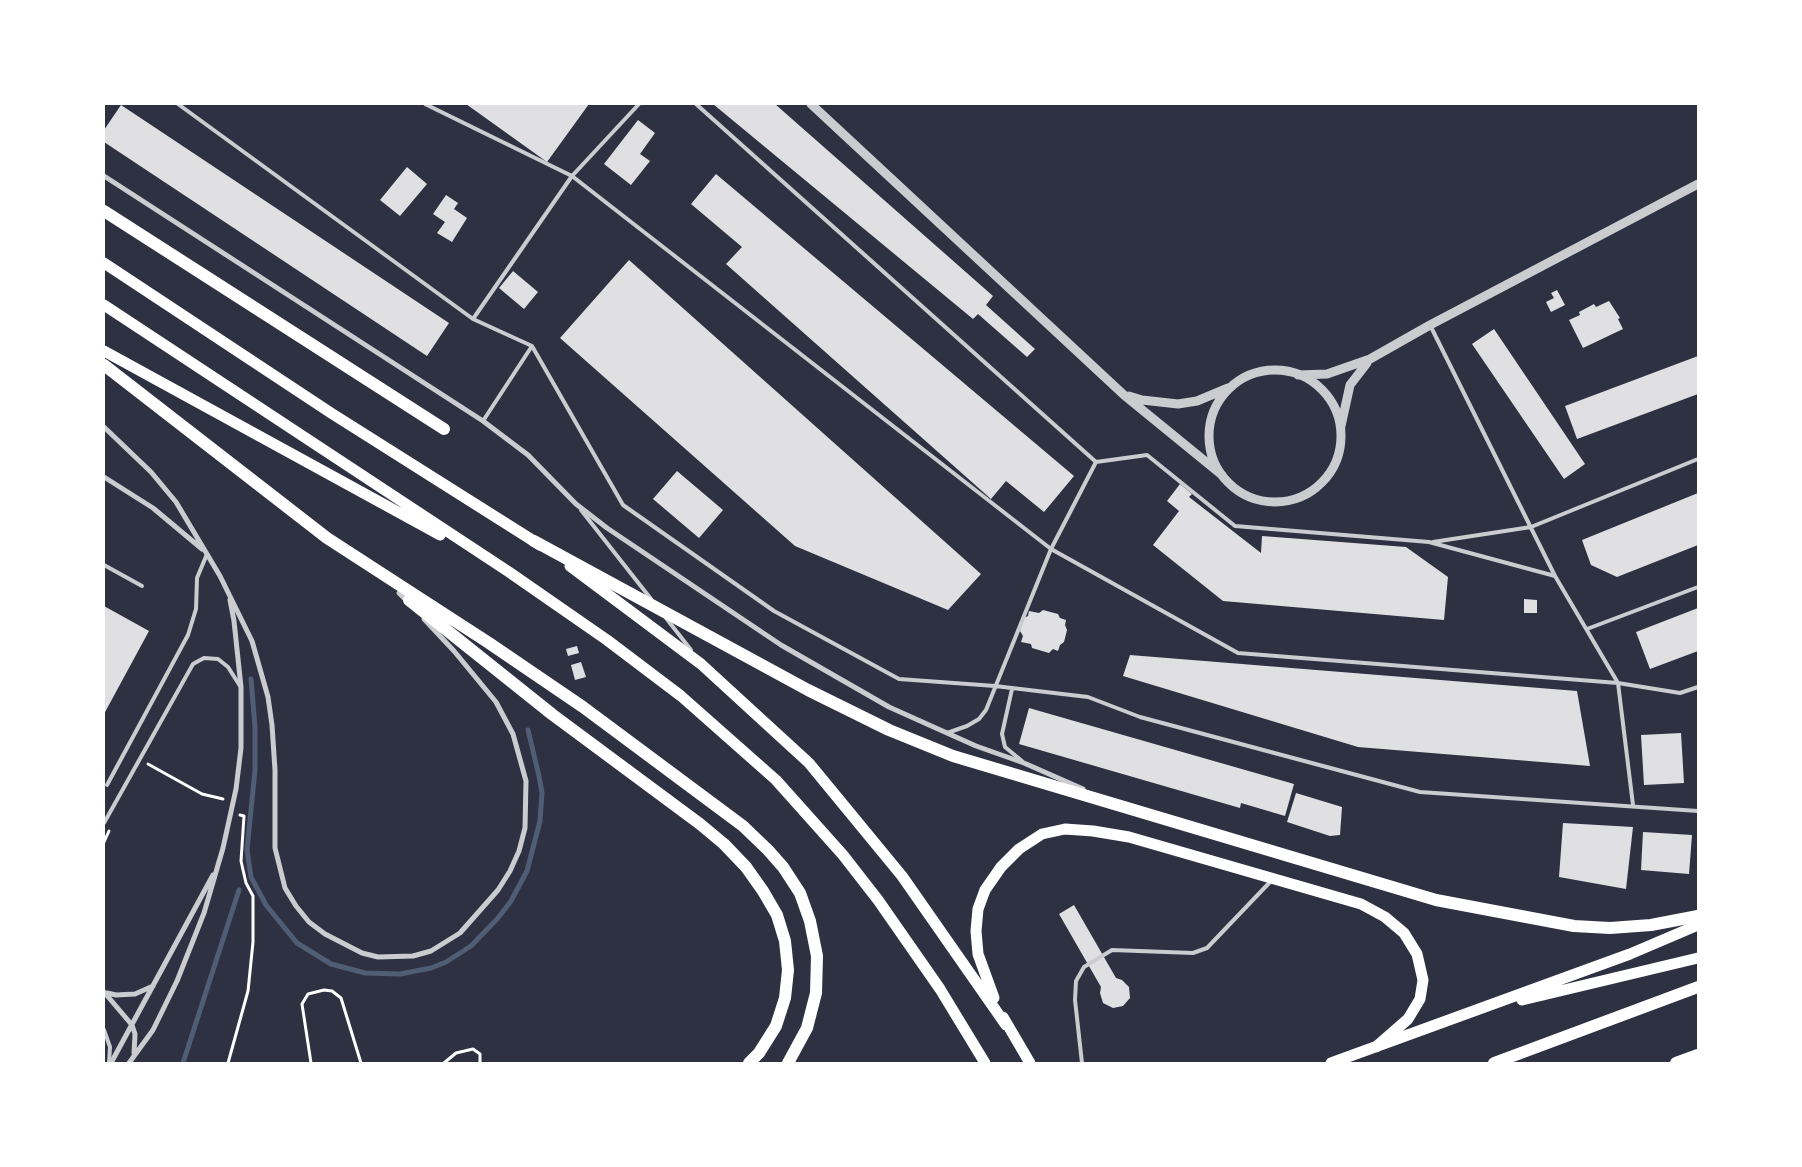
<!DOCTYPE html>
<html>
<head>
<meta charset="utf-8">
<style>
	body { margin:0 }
	#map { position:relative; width:1802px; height:1167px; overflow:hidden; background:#2d3142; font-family:"Nunito Sans",sans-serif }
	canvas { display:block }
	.frame { position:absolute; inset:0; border:105px solid #fff; pointer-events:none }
</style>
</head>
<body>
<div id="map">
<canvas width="1802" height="1167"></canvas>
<div class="frame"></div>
</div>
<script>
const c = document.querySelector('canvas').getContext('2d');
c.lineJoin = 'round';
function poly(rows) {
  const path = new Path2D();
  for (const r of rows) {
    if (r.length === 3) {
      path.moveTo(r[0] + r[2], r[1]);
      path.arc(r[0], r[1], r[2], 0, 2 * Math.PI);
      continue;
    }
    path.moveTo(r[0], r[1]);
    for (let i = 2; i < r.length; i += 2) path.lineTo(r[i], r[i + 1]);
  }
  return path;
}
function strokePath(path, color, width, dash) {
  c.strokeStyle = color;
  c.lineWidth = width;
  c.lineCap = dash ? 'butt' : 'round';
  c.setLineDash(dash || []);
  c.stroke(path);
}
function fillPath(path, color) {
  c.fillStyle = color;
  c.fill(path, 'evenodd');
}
const stream = poly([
	[251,679,255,727,255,770,247,850,251,877,266,905,297,943,331,964,365,973,400,974,431,968,446,962,471,946,498,918,511,901,527,871,540,821,542,793,539,776,528,730],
	[183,1063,239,890]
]);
const building = poly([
	[466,104,589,104,547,162],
	[713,104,775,104,993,296,986,305,1035,349,1027,357,978,314,973,319],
	[121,105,449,323,427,356,104,142,104,130],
	[638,120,655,133,640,154,650,161,631,185,604,164],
	[407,167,427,184,400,216,380,200],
	[716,174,1074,476,1044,512,1006,481,991,499,726,264,742,247,691,204],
	[446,195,458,203,454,209,467,218,452,242,437,233,445,222,433,214],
	[629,260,981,574,948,610,795,546,560,338],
	[513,271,538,292,524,309,499,288],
	[1557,290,1565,305,1551,312,1546,302,1554,298,1551,293],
	[1609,301,1620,318,1618,319,1623,329,1583,348,1569,320,1580,315,1579,312,1594,304,1596,307],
	[1494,329,1585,464,1564,479,1472,344],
	[1698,356,1698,394,1577,439,1565,406],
	[677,471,723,510,699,538,653,499],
	[1180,484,1192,494,1189,497,1261,553,1262,536,1406,547,1448,577,1444,620,1223,601,1153,545,1179,511,1167,501],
	[1698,493,1698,545,1617,577,1591,565,1582,540],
	[1524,599,1537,600,1537,613,1524,613],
	[104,606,149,631,104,714],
	[1698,608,1698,651,1650,669,1636,632],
	[1043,610,1058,614,1060,618,1066,620,1065,625,1067,630,1064,642,1060,645,1058,651,1053,649,1049,653,1032,648,1031,644,1021,642,1023,636,1020,631,1024,618,1028,616,1029,611,1039,613],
	[577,646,579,653,568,656,566,649],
	[1130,655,1577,691,1590,766,1358,747,1123,676],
	[581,662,586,677,575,680,571,665],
	[1029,708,1294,784,1285,816,1241,803,1240,808,1019,744],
	[1681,733,1684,783,1644,785,1641,735],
	[1296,793,1342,807,1340,835,1330,836,1287,822],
	[1563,823,1633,827,1626,889,1559,877],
	[1643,832,1692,835,1689,874,1641,870],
	[1074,905,1116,978,1122,980,1129,987,1130,998,1123,1006,1113,1008,1103,1003,1100,993,1101,987,1059,914]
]);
const path = poly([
	[148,764,202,794,223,799],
	[104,842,109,831],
	[228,1063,248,991,253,942,253,896,246,883,241,861,244,816,240,815],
	[311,1063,302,1004,308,994,324,990,332,991,341,998,361,1063],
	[444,1063,456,1053,473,1049,480,1054,480,1063]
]);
const service = poly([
	[178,104,473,319,532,346,623,505,774,611,899,679,995,686,1088,697,1140,717,1420,792,1698,811],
	[425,104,572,176,1051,549,1238,653,1618,683,1680,693,1698,687],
	[696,104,1096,462,1147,455,1235,526,1429,542,1555,576],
	[473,319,572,176,639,104],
	[1430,325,1555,576,1618,683,1633,805],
	[483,421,532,346],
	[581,510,651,599],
	[1433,542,1531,527,1698,459],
	[104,565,142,586],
	[666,618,691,650],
	[1587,629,1698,587],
	[1012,689,1002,734,1005,747,1022,761],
	[947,733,967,726,979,719,986,710,1051,549,1096,462],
	[107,785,188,635,196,609,197,578,207,554],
	[104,823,193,664,204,658,218,659,228,667,240,686],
	[104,1030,110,1047,109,1063],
	[1082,1063,1075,1000,1076,981,1084,967,1112,950,1193,953,1207,948,1271,881]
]);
const minor = poly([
	[104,176,483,421,528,455,576,504,607,528,781,645,889,707,976,746,1024,763,1083,789],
	[104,427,151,472,176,502,220,576,252,641,268,697,272,725,275,770,275,848,285,888,296,906,309,922,325,934,362,953,378,957,413,956,431,951,460,933,498,890,510,871,519,851,525,828,526,781,513,734,496,702,454,651,424,619],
	[104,477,153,508,202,549],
	[399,593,408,602],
	[104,992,132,1025,135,1034,134,1053],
	[107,993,116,995,135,994,153,986],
	[111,1063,213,875],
	[129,1063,153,1030,177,981,204,913,223,848,236,789,241,748,241,687,234,621,230,600]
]);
const tertiary = poly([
	[811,104,1124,395,1222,475],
	[1275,436,66],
	[1298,375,1327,374,1370,359,1430,325,1698,184],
	[1129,396,1142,400,1178,404,1197,401,1228,388],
	[1341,426,1350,385,1367,363]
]);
const primary = poly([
	[104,263,331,413,540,545],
	[104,305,509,572,607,640,681,696,776,780,843,855,878,900,940,989,985,1063],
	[104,351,440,535],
	[570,566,701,664,809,763,902,876,1006,1025],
	[994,998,978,954,976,931,978,909,985,890,1001,867,1019,849,1042,834,1065,829,1093,831,1129,837,1361,904,1385,917,1404,933,1417,954,1423,980,1420,999,1408,1019,1376,1047],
	[1522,1000,1698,958],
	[1003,1017,1030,1063],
	[1331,1063,1630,954,1698,925]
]);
const trunk = poly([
	[104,211,444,429],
	[104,365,327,538,489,643,583,707,743,826,768,850,783,867,800,893,810,921,817,956,816,993,807,1028,788,1063],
	[534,541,808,690,889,730,953,756,1436,900,1574,926,1610,928,1651,925,1698,916],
	[409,600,553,715,700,824,724,844,746,867,763,891,777,915,785,941,788,970,785,998,776,1026,759,1053,749,1063],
	[1494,1063,1698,987],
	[1676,1063,1698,1055]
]);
strokePath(stream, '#4f5d75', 5);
fillPath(building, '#e0e0e3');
strokePath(path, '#fff', 3);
strokePath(service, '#caccd0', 4);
strokePath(minor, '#caccd0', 5);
strokePath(tertiary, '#caccd0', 9);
strokePath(primary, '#fff', 11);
strokePath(trunk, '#fff', 12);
</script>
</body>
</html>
